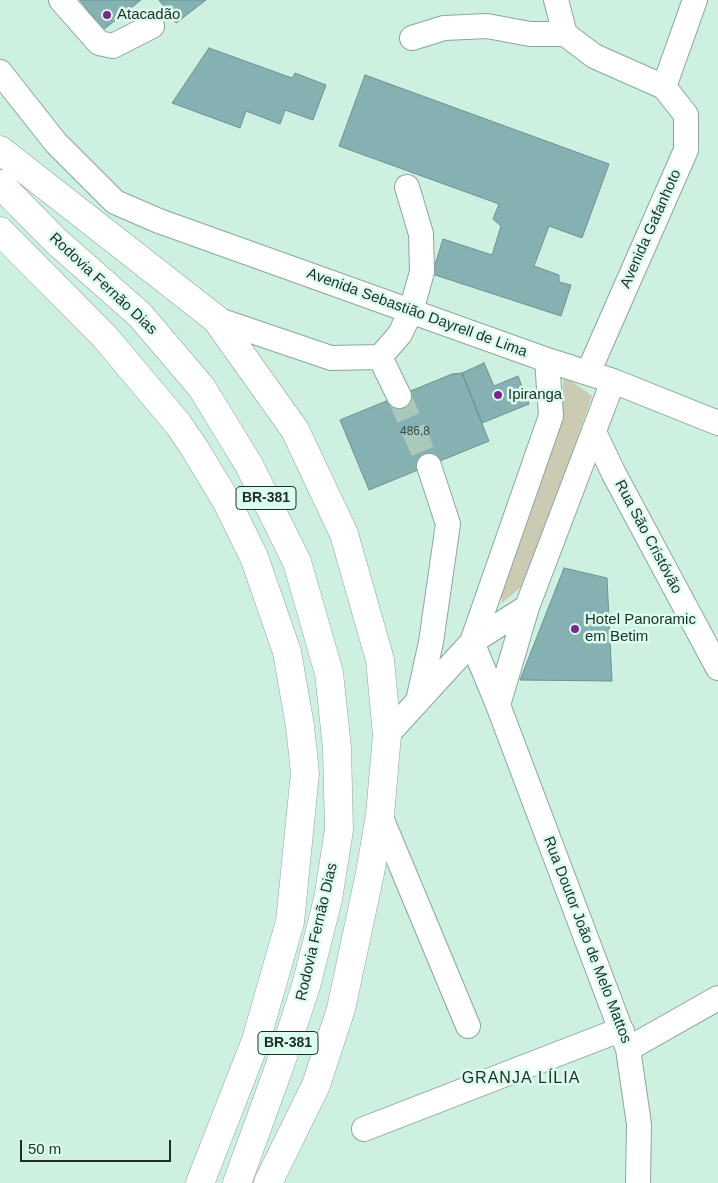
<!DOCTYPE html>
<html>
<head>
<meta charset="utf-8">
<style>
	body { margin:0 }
	#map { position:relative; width:718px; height:1183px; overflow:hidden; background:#cef0e0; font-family:Arial,sans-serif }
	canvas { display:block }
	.scale { position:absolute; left:20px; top:1140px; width:151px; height:22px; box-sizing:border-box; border:2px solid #1f2c27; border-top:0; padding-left:6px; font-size:15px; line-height:18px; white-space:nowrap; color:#1f2c27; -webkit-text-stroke:4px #dbfdee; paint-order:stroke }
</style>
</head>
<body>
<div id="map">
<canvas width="718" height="1183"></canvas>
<div class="scale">50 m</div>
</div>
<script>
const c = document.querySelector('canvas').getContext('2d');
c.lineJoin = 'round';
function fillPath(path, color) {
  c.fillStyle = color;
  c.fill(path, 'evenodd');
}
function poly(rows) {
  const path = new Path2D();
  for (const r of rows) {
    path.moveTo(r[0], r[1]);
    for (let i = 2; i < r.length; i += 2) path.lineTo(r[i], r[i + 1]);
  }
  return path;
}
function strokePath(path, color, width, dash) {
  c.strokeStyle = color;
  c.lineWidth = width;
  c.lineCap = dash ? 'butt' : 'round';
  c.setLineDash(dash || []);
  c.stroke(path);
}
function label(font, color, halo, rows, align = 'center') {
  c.font = font + ' Arial,sans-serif';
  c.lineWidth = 5;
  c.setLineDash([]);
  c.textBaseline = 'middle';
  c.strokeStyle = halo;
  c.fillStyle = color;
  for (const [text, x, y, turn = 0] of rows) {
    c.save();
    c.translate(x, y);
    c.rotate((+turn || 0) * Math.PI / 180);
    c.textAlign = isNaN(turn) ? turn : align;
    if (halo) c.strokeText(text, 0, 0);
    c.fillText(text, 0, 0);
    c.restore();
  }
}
const green = poly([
	[564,376,592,396,528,581,502,603,501,593,560,418]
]);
const building = poly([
	[80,0,141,0,103,30,80,0],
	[159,0,206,0,176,23,159,0],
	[209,48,292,78,295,73,326,85,313,120,285,110,280,124,246,111,240,128,172,103,209,48],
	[365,75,609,164,582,238,549,226,534,266,559,275,559,282,571,285,561,316,432,274,443,239,492,255,501,226,493,219,499,204,339,146,365,75],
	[484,363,494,386,518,376,529,404,482,423,462,373,484,363],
	[462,373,489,441,369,490,340,420,452,374,462,373],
	[564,568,607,578,612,681,520,680,564,568]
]);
const minorTunnel = poly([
	[399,396,429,466]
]);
const minor = poly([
	[61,0,99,43,113,46,152,26],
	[556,0,565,34,594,56,664,87,686,115,686,150,588,373],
	[412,38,444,28,487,26,530,34,565,34],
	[0,72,56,143,115,202,159,221,547,360,613,381,718,423],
	[664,87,695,0],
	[216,319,331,358,380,357,400,334,411,311,422,272,421,234,407,187],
	[380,357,399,396],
	[594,432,614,474,718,668],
	[472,642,498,705,628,1049,639,1124,638,1183],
	[472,642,551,416,547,360],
	[418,701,431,642,448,524,429,466],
	[498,705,527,607,613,381],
	[387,735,472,642,527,607],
	[380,815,468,1026],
	[628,1049,718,998],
	[364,1129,612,1033,622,1031]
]);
const major = poly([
	[216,319,295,430,344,534,380,660,387,735,380,815,370,873,341,1009,316,1085,268,1183]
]);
const highway = poly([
	[0,150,216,319],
	[0,184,56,241,140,315,202,388,249,465,297,562,329,673,337,748,339,830,328,899,306,986,280,1065,237,1183],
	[0,231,105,337,178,424,195,449,227,502,254,557,287,652,300,726,305,773,290,922,256,1040,200,1183]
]);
const markers = [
	[107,15,5,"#7d2593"],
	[498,395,5,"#7d2593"],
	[575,629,5,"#7d2593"]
];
const numberNames = [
	["486,8",415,432]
];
const shields = [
	[266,498,60],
	[288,1043,60]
];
const shieldNames = [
	["BR-381",266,498],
	["BR-381",288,1043]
];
const poiNames = [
	["Atacadão",117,15],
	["Ipiranga",508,395],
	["Hotel Panoramic",585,620],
	["em Betim",585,637]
];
const streetNames = [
	["Avenida Gafanhoto",651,229,-66],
	["Rodovia Fernão Dias",103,284,43],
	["Avenida Sebastião Dayrell de Lima",417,313,20],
	["Rua São Cristóvão",648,537,62],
	["Rodovia Fernão Dias",317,932,-77],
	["Rua Doutor João de Melo Mattos",587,940,69]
];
const neighbourhoodNames = [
	["GRANJA LÍLIA",521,1079]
];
fillPath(green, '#cbcab3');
fillPath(building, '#85b1b2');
strokePath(building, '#6d9292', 1);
strokePath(minorTunnel, '#abc9bb', 24, [24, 12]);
strokePath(minor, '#88a89a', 26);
strokePath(major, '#88a89a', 29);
strokePath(highway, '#88a89a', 29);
strokePath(minor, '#fff', 24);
strokePath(major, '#fff', 28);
strokePath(highway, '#fff', 28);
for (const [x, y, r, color] of markers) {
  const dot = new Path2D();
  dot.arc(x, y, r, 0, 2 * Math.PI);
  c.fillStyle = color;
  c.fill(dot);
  strokePath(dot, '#dbfdee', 2);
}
label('12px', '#384d4a', null, numberNames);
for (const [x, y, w] of shields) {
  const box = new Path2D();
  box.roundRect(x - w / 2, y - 11.5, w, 23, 4);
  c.fillStyle = '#dbfdee';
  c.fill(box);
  strokePath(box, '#1f2c27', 1);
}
label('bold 14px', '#1f2c27', null, shieldNames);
label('15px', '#1f2c27', '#dbfdee', poiNames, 'left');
label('15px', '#1f2c27', '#dbfdee', streetNames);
c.letterSpacing = '1px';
label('16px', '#1f2c27', '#dbfdee', neighbourhoodNames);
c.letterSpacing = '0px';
</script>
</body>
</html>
